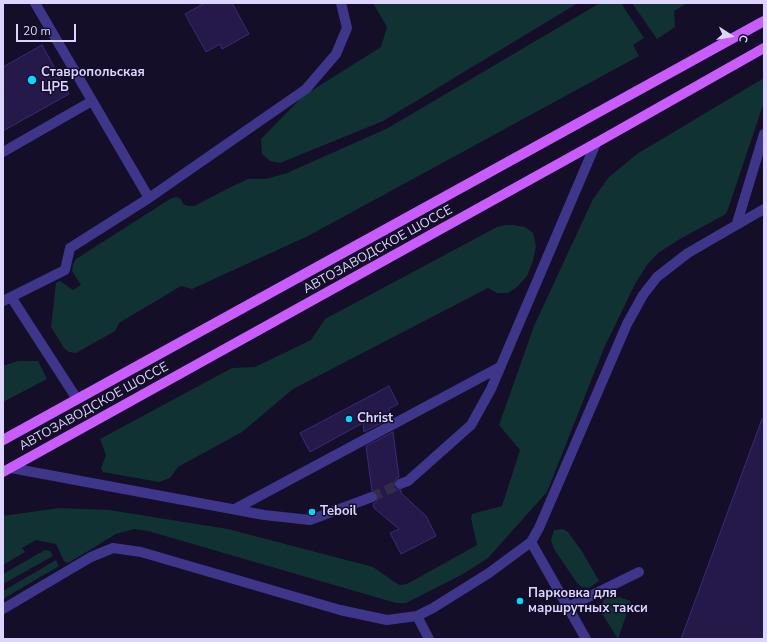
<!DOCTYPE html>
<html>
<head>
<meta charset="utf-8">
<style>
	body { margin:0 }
	#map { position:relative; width:767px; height:642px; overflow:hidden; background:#140e28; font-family:"Nunito Sans",sans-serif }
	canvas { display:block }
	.frame { position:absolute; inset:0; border:4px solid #dbd5ff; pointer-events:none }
	.north { position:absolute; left:711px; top:16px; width:40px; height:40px; -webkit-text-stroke:3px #140e28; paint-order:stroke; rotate:102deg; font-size:11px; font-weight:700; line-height:16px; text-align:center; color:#dbd5ff }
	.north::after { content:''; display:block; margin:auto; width:14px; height:18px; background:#dbd5ff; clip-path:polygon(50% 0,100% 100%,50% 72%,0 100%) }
	.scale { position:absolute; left:16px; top:24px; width:60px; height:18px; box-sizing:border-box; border:2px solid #dbd5ff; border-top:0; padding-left:5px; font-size:12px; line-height:14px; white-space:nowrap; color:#dbd5ff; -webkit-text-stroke:3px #140e28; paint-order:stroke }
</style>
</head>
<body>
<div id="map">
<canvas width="767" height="642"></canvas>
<div class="frame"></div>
<div class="north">С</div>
<div class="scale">20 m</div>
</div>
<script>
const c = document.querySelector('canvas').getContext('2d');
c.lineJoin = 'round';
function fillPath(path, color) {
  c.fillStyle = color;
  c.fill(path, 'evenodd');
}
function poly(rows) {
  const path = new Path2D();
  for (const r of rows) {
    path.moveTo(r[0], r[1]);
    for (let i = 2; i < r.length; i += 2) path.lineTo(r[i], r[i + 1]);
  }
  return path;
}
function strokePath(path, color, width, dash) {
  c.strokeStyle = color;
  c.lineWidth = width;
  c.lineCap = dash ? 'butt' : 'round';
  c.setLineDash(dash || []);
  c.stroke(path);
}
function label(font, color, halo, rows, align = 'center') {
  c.font = font + ' "Nunito Sans",sans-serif';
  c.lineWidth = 3;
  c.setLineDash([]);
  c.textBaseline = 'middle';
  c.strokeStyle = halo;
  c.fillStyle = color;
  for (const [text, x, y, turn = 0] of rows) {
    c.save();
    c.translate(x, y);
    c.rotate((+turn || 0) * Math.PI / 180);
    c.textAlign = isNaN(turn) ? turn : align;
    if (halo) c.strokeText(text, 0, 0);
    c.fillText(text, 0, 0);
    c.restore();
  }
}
const green = poly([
	[373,3,578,3,383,121,280,163,270,161,262,154,261,139,303,96,381,47,387,27],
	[600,3,621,3,644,38,633,45,639,56,308,236,192,289,181,286,119,323,115,331,76,353,69,352,64,348,51,327,56,283,60,281,73,290,81,285,72,271,73,264,76,259,170,199,176,197,181,199,183,204,188,206,194,206,231,187,248,179,266,179,287,173,388,128],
	[632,3,687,3,674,11,675,27,657,39],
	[764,78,764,102,727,212,724,215,680,239,658,253,647,265,635,284,604,348,547,492,488,558,463,574,406,603,396,603,148,531,134,529,116,534,70,562,67,563,64,561,56,544,36,540,22,548,25,552,3,565,3,516,59,508,109,510,228,529,373,567,396,583,400,585,407,584,477,545,471,518,472,514,502,506,520,450,499,425,534,326,593,199,609,177,637,154],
	[505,225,514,225,525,227,533,233,536,246,533,261,527,276,517,287,508,293,497,293,488,288,293,389,242,432,178,467,170,478,159,482,103,472,101,468,106,455,100,439,232,368,255,367,311,340,325,319,497,227],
	[18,361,38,361,47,379,3,402,3,366],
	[563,529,568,532,583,553,599,581,589,588,582,587,577,583,554,549,551,540,554,530],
	[45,550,50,551,53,556,3,584,3,574],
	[56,560,59,566,3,599,3,591],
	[609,594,631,601,618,639,601,612,600,605]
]);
const building = poly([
	[205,3,232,3,249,34,222,49,220,44,206,52,185,14,205,3],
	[42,45,69,94,3,131,3,67,42,45],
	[389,386,398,404,389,409,391,418,364,432,363,423,310,452,300,433,389,386],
	[762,419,764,419,764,639,681,639,762,419],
	[393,432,399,477,395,480,394,487,396,489,401,490,401,493,426,516,436,536,401,554,390,533,399,529,374,508,373,504,377,501,378,495,376,492,372,491,366,446,393,432]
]);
const minorTunnel = poly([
	[372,497,400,484]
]);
const minor = poly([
	[35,3,149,198],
	[3,152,92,101],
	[737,223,764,134],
	[11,297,77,399],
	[3,301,65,270,70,248,149,198,306,89,336,54,347,28,341,3],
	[11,468,264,515,310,520,372,497],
	[400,484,408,481,471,425,491,389,596,143],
	[235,509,500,367],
	[531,542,586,639],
	[568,607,639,572],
	[3,609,91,557,113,548,141,552,340,610,387,620,417,616,433,608,489,573,531,542,539,528,627,324,643,295,657,277,688,253,764,209],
	[417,616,429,639]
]);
const major = poly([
	[3,440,764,21],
	[3,472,596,143,764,48]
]);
const markers = [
	[32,80,5,"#01dbff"],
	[349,419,4,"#01dbff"],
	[312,512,4,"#01dbff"],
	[520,601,4,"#01dbff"]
];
const poiNames = [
	["Ставропольская",41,73],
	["ЦРБ",41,88],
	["Christ",357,419],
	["Teboil",320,512],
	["Парковка для",528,594],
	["маршрутных такси",528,609]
];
const streetNames = [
	["АВТОЗАВОДСКОЕ ШОССЕ",378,250,-29],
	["АВТОЗАВОДСКОЕ ШОССЕ",94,407,-29]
];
fillPath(green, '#113232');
fillPath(building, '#25194a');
strokePath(building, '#3c2a77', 1);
strokePath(minorTunnel, '#322c48', 10, [10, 5]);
strokePath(minor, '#3d368a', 10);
strokePath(major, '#c95cff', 10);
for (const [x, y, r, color] of markers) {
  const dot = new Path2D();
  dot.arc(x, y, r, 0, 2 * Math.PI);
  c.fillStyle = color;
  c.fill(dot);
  strokePath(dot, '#140e28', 1.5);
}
label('bold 13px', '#dbd5ff', '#140e28', poiNames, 'left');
label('13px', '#dbd5ff', '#140e28', streetNames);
</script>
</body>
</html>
